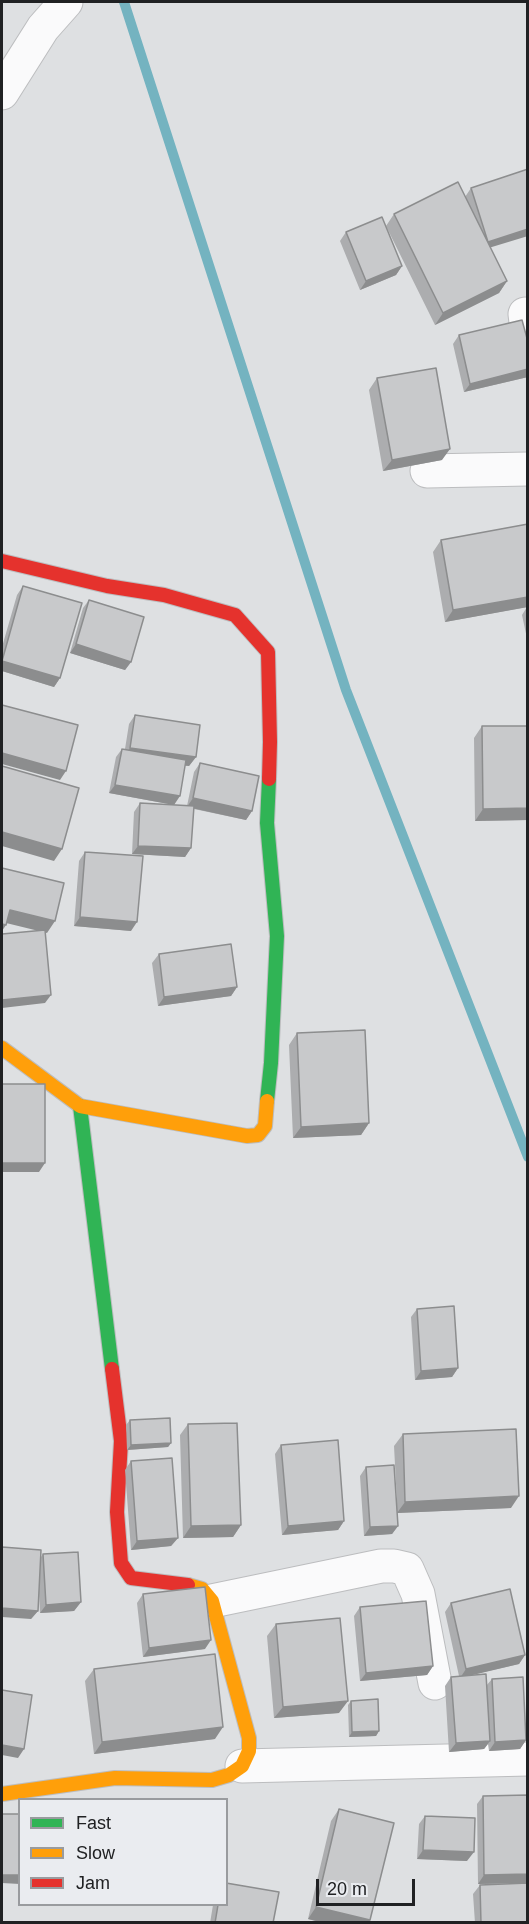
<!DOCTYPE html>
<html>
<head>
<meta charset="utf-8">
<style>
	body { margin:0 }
	#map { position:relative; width:529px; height:1924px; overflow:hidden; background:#dee0e2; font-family:Arial,sans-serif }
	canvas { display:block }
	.frame { position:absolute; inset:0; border:3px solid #202123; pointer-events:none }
	.legend { position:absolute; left:18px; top:1798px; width:210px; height:108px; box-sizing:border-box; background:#eaecf0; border:2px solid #999b9e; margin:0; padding:8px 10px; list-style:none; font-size:18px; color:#202123 }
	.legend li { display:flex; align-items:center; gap:12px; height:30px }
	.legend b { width:30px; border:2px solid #999b9e }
	.scale { position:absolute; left:316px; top:1879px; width:99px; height:27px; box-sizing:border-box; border:3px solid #202123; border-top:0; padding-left:8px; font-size:18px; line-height:21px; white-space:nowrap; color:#202123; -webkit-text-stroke:4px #eaecf0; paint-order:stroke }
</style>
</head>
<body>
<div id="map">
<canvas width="529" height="1924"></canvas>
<div class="frame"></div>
<ul class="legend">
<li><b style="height:8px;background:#30b455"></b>Fast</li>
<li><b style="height:8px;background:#ff9f0a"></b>Slow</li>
<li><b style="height:8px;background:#e5322d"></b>Jam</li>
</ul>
<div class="scale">20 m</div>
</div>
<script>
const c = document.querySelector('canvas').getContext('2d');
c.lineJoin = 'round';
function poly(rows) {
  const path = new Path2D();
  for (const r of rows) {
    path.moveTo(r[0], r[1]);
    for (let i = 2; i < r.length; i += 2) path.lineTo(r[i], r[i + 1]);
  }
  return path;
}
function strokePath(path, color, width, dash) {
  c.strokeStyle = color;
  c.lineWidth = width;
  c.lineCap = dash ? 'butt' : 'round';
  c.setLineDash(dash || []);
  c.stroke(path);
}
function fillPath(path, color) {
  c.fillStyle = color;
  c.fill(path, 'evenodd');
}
const stream = poly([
	[124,2,346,690,528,1157]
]);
const street = poly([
	[2,93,43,28,66,2],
	[525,314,528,338],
	[427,471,528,469],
	[212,1601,381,1566,394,1566,407,1569,418,1594,435,1683],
	[242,1766,528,1759]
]);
const fast = poly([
	[267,1101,271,1063,277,936,267,823,269,779],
	[80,1106,112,1369]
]);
const slow = poly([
	[2,1048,80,1106,247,1136,258,1135,265,1126,267,1101],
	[2,1794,115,1778,212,1780,229,1775,242,1766,249,1751,249,1738,212,1601,202,1589,188,1585]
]);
const jam = poly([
	[2,561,107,586,164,595,235,615,268,652,270,742,269,779],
	[112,1369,121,1441,117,1512,121,1563,131,1578,188,1585]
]);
const wall = poly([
	[471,188,490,248,507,281,499,293,435,325,386,226,394,214,465,197],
	[346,232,402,266,396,275,360,290,340,241],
	[459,335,528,342,528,377,464,392,453,344],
	[377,378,442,460,383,471,369,390],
	[528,524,528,643,522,615,527,607,445,622,433,552,441,540],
	[23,586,60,678,54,687,2,671,2,647,17,595],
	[89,600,131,662,125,670,70,653,83,608],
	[135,715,196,757,189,766,185,766,174,805,109,793,116,757,122,749,125,749,129,724],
	[482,726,528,820,475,821,474,738],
	[200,763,252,811,246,820,194,809,191,848,185,857,132,854,134,812,140,803,187,806,194,772],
	[85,852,131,931,74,926,79,861],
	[159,954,237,987,231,996,158,1006,152,963],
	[297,1033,369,1123,361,1135,293,1138,289,1045],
	[417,1309,458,1368,452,1377,415,1380,411,1317],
	[130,1420,171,1443,168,1447,127,1450,126,1425],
	[188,1424,241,1525,233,1537,183,1538,180,1435],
	[403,1434,511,1508,397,1513,398,1526,392,1534,364,1536,360,1476,366,1467,397,1502,394,1446],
	[281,1445,344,1521,338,1530,282,1535,275,1454],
	[131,1461,178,1538,171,1546,131,1550,125,1470],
	[43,1554,81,1602,74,1611,40,1613,39,1594,38,1611,31,1619,41,1557],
	[143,1594,205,1649,143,1657,137,1603],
	[451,1603,525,1655,519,1664,471,1675,486,1686,492,1679,526,1740,520,1749,489,1751,488,1744,484,1749,449,1752,445,1686,451,1677,459,1676,445,1612],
	[360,1607,433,1666,427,1675,360,1681,354,1616],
	[276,1624,339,1713,274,1718,267,1636],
	[94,1669,215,1739,94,1754,85,1681],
	[351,1701,379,1731,376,1736,349,1737,348,1705],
	[483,1796,527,1883,478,1884,477,1804],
	[339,1809,370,1920,369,1923,324,1923,308,1919,331,1821],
	[425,1816,467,1861,417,1859,419,1824],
	[480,1885,528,1923,475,1923,473,1894],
	[213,1905,226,1905,273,1923,210,1923]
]);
const shadedWall = poly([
	[528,229,528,236,482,250,488,242],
	[402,266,396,275,360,290,366,281],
	[507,281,499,293,435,325,443,313],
	[528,369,528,377,464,392,470,384],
	[450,449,442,460,383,471,392,460],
	[528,597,528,607,445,622,453,610],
	[76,644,131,662,125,670,70,653],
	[2,661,60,678,54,687,2,671],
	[130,748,196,757,189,766,124,756],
	[2,753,66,771,60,780,2,764],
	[115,785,180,796,174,805,109,793],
	[193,798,252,811,246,820,187,807],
	[528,808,528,820,475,821,483,809],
	[2,832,62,849,54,861,2,846],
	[138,846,191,848,185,857,132,854],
	[10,910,55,921,47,933,2,922],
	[80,917,137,922,131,931,74,926],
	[2,924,6,925,2,931],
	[237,987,231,996,158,1006,164,997],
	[51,995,45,1003,2,1008,2,1000],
	[369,1123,361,1135,293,1138,301,1127],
	[2,1163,45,1163,39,1172,2,1172],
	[458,1368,452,1377,415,1380,421,1371],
	[171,1443,168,1447,127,1450,131,1445],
	[519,1496,511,1508,397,1513,405,1502],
	[344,1521,338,1530,282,1535,288,1526],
	[241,1525,233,1537,183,1538,191,1526],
	[398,1526,392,1534,364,1536,370,1527],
	[178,1538,171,1546,131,1550,137,1541],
	[81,1602,74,1611,40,1613,46,1605],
	[2,1608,38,1611,31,1619,2,1617],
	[211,1640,205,1649,143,1657,149,1648],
	[525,1655,519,1664,460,1678,466,1669],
	[433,1666,427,1675,360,1681,366,1673],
	[348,1701,339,1713,274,1718,283,1707],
	[223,1727,215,1739,94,1754,102,1742],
	[379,1731,376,1736,349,1737,352,1732],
	[526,1740,520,1749,489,1751,495,1742],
	[490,1741,484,1749,449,1752,456,1743],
	[2,1745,24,1749,18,1758,2,1755],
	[423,1850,474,1852,467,1861,417,1859],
	[528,1874,527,1883,478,1884,484,1875],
	[2,1875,20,1875,20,1884,2,1883],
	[316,1907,370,1920,369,1923,324,1923,308,1919]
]);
const building = poly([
	[528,169,528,229,488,242,471,188,528,169],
	[458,182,507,281,443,313,394,214,458,182],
	[382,217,402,266,366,281,346,232,382,217],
	[522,320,528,342,528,369,470,384,459,335,522,320],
	[436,368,450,449,392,460,377,378,436,368],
	[528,524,528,597,453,610,441,540,528,524],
	[23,586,82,603,60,678,2,661,23,586],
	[89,600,144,617,131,662,76,644,89,600],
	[2,705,78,725,66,771,2,753,2,705],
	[135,715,200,725,196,757,130,748,135,715],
	[482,726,528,726,528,808,483,809,482,726],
	[122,749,186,760,180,796,115,785,122,749],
	[200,763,259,776,252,811,193,798,200,763],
	[2,766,79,788,62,849,2,832,2,766],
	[140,803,194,806,191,848,138,846,140,803],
	[85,852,143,856,137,922,80,917,85,852],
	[2,868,64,883,55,921,10,910,6,925,2,924,2,868],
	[45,930,51,995,2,1000,2,934,45,930],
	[231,944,237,987,164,997,159,954,231,944],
	[365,1030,369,1123,301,1127,297,1033,365,1030],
	[2,1084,45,1084,45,1163,2,1163,2,1084],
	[454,1306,458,1368,421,1371,417,1309,454,1306],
	[170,1418,171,1443,131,1445,130,1420,170,1418],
	[237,1423,241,1525,191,1526,188,1424,237,1423],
	[516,1429,519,1496,405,1502,403,1434,516,1429],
	[338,1440,344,1521,288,1526,281,1445,338,1440],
	[172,1458,178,1538,137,1541,131,1461,172,1458],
	[394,1465,398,1526,370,1527,366,1467,394,1465],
	[2,1547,41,1550,38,1611,2,1608,2,1547],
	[78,1552,81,1602,46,1605,43,1554,78,1552],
	[205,1587,211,1640,149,1648,143,1594,205,1587],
	[510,1589,525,1655,466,1669,451,1603,510,1589],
	[426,1601,433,1666,366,1673,360,1607,426,1601],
	[340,1618,348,1701,283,1707,276,1624,340,1618],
	[215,1654,223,1727,102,1742,94,1669,215,1654],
	[486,1674,490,1741,456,1743,451,1677,486,1674],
	[523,1677,526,1740,495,1742,492,1679,523,1677],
	[2,1690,32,1695,24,1749,2,1745,2,1690],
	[378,1699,379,1731,352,1732,351,1701,378,1699],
	[528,1795,528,1874,484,1875,483,1796,528,1795],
	[339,1809,394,1823,370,1920,316,1907,339,1809],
	[2,1814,20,1814,20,1875,2,1875,2,1814],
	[425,1816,475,1818,474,1852,423,1850,425,1816],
	[226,1883,279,1892,273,1923,215,1923,218,1905,226,1905,226,1883],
	[528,1883,528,1923,481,1923,480,1885,528,1883]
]);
strokePath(stream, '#74b3c0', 10);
strokePath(street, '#bcbdbf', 35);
strokePath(fast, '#bcbdbf', 16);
strokePath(slow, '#bcbdbf', 16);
strokePath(jam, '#bcbdbf', 16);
strokePath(street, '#fafafb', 33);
strokePath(fast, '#30b455', 14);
strokePath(slow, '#ff9f0a', 14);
strokePath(jam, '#e5322d', 14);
fillPath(wall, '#acadaf');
fillPath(shadedWall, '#8c8d8e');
fillPath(building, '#c8c9cb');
strokePath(building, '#8c8d8e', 1.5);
</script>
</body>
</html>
